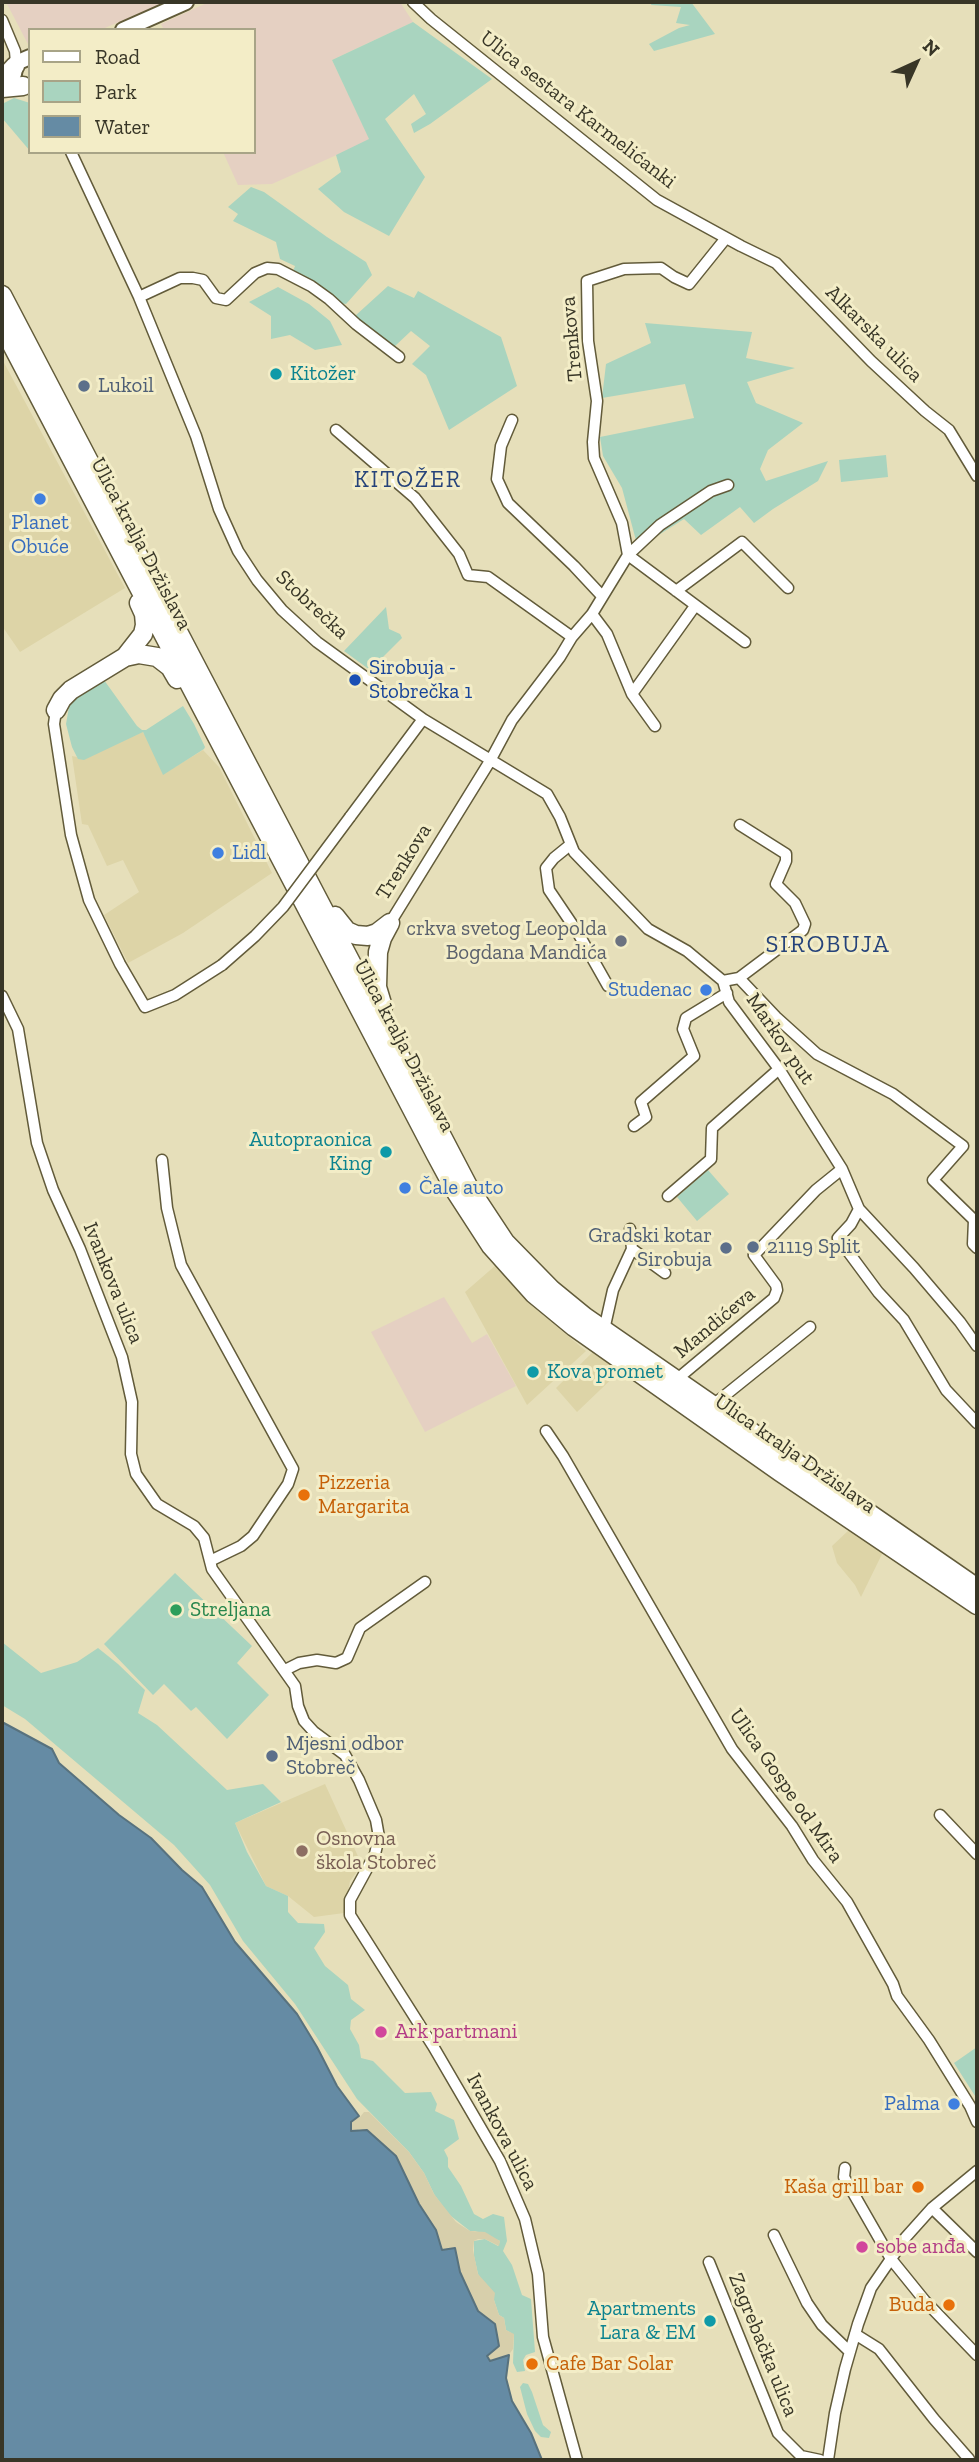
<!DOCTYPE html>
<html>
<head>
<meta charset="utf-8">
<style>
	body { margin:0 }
	#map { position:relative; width:979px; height:2462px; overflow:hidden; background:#e6dfba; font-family:"Zilla Slab",serif }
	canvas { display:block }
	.frame { position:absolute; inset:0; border:4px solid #383627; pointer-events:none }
	.legend { position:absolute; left:28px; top:28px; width:228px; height:126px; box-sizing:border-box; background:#f3edc7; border:2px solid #a8a487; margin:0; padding:9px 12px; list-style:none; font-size:21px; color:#383627 }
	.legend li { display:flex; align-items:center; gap:14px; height:35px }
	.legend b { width:35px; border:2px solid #a8a487 }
	.north { position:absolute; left:881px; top:28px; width:70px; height:70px; -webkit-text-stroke:5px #f3edc7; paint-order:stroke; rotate:45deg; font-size:19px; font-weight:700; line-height:28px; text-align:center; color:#383627 }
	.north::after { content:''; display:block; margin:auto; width:24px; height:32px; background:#383627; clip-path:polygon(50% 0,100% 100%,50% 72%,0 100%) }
</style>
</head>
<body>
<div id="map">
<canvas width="979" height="2462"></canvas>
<div class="frame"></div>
<ul class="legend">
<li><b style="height:9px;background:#fff"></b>Road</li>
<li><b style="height:19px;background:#a9d4bf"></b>Park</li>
<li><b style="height:19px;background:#658ba4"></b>Water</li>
</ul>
<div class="north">N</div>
</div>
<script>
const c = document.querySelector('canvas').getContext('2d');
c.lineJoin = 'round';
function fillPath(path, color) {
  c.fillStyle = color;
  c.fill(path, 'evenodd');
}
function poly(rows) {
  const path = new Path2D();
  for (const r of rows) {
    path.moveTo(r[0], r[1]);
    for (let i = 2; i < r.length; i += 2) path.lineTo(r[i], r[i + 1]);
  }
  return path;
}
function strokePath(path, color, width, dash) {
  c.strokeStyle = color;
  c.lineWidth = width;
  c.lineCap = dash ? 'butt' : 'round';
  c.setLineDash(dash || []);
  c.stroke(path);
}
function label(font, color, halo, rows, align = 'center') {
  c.font = font + ' "Zilla Slab",serif';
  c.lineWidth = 6;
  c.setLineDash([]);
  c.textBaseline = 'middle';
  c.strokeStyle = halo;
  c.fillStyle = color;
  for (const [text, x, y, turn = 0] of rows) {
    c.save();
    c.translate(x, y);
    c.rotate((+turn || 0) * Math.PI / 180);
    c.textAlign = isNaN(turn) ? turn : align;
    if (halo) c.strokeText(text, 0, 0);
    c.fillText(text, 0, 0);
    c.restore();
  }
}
const built = poly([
	[2,359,125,588,20,652,2,626],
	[142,731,150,743,163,774,203,750,219,767,272,873,183,933,128,963,104,915,139,892,123,860,107,866,88,825,82,824,72,756,82,758],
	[496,1265,533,1307,586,1351,527,1405,465,1292],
	[595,1350,622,1369,577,1412,556,1388],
	[850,1529,883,1552,861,1597,855,1585,837,1563,832,1546],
	[325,1784,362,1865,350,1881,344,1913,314,1917,288,1896,266,1886,235,1823]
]);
const industrial = poly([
	[6,2,166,2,100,30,30,30,30,48],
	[209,2,400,2,413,22,332,60,370,140,272,184,238,185,223,152,254,152,254,30,164,30,161,24],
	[444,1297,472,1343,487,1334,516,1386,425,1432,371,1332]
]);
const green = poly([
	[652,2,691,2,715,34,654,51,649,44,679,28,690,25,676,23,681,7,651,5],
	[413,22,492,79,430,124,414,133,411,124,426,114,414,94,385,119,425,177,389,236,344,212,318,189,341,172,336,155,369,139,332,60],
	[14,98,30,103,30,151,2,118,2,104],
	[251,187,264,192,327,237,366,262,372,275,346,304,339,303,292,274,295,266,280,259,276,242,233,221,238,214,228,207],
	[388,286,414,298,418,291,501,337,517,386,449,430,426,375,412,364,430,346,411,331,394,347,355,316],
	[278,287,309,304,330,321,342,345,315,350,290,335,271,339,271,316,249,302],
	[645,323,752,332,746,358,795,368,747,382,756,403,803,423,768,450,760,469,766,481,828,461,818,481,773,509,754,523,740,507,701,535,684,519,638,548,622,488,603,456,600,437,694,418,685,384,602,398,606,364,651,343],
	[886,455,888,477,841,482,839,460],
	[386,607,389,629,400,634,402,638,370,670,344,651],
	[104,680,137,726,142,730,146,730,183,706,194,724,205,747,204,749,163,775,143,732,84,760,78,759,72,747,66,724,69,707,77,695],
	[708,1170,729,1194,697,1221,677,1197],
	[175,1573,252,1646,237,1663,269,1695,227,1739,196,1707,191,1711,164,1684,153,1695,104,1644],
	[2,1642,41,1673,77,1662,98,1648,118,1664,145,1690,138,1713,157,1725,227,1790,263,1784,281,1802,235,1823,247,1852,266,1886,288,1896,288,1912,298,1923,324,1924,325,1932,314,1948,325,1966,348,1985,351,1999,365,2010,351,2020,350,2029,359,2045,361,2058,373,2061,405,2093,431,2092,437,2104,435,2111,454,2120,459,2139,444,2150,448,2158,448,2167,461,2186,474,2214,483,2219,493,2214,504,2217,507,2241,503,2251,512,2265,522,2295,531,2299,535,2352,526,2355,523,2360,525,2371,517,2372,513,2363,514,2335,506,2330,504,2318,499,2315,494,2300,478,2274,474,2256,474,2241,485,2239,498,2246,500,2241,475,2231,470,2231,447,2213,434,2194,424,2173,409,2152,357,2099,295,2004,243,1941,210,1885,174,1845,25,1719,2,1705],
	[977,2047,977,2099,954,2063],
	[523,2383,528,2384,532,2392,543,2425,551,2432,549,2438,541,2437,535,2431,527,2414,520,2387]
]);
const sand = poly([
	[364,2112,369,2112,409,2152,424,2173,434,2194,456,2222,470,2231,485,2232,500,2241,499,2246,485,2239,478,2239,474,2241,473,2250,478,2274,495,2293,494,2300,499,2315,504,2318,506,2330,514,2334,513,2349,508,2356,491,2362,485,2356,498,2347,494,2326,486,2316,478,2312,460,2272,459,2263,453,2249,448,2252,440,2250,435,2229,368,2131,359,2129,356,2132,350,2132,351,2120,360,2117]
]);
const water = poly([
	[2,1722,52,1749,59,1763,119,1815,151,1838,182,1870,202,1887,235,1942,297,2014,317,2047,337,2086,359,2116,351,2122,351,2131,367,2130,396,2156,419,2204,436,2230,442,2250,455,2248,460,2272,478,2311,495,2324,499,2346,487,2356,490,2361,509,2355,506,2378,512,2401,531,2433,542,2460,2,2460,2,1722]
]);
const street = poly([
	[413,2,431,19,657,200,741,246,776,263,871,361,925,411,949,430,977,476],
	[2,20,15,51,16,63],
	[71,152,139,297,196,436,219,509,238,551,257,580,282,610,317,642,423,719,547,794,560,817,574,852,648,929,687,951,723,981,729,1002,779,1069,842,1169,859,1209,914,1268,960,1322,977,1346],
	[139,297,180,278,193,278,203,280,216,298,226,300,255,273,267,268,278,269,311,286,329,299,356,324,399,357],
	[512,420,501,446,497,479,508,503,574,566,602,596],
	[336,430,415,498,459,554,468,575,488,577,572,637],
	[728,485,711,491,660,525,628,555,745,642],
	[676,591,742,542,788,588],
	[592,614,607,634,632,694,655,726],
	[632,694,695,606],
	[56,710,54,724,71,835,89,900,120,964,145,1007,175,995,222,965],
	[350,817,423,719],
	[570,845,554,858,546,868,549,890,578,933,608,986],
	[390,923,490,761,512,720,560,657,572,637,592,614,628,555,622,523,594,458,593,442,597,401,588,341,587,281,624,269,661,268,674,277,689,284,726,238],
	[739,978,803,930,805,924,795,903,776,884,786,861,786,854,740,825],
	[723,981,739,978,776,1017,817,1054,893,1094,963,1146,933,1180,974,1220,973,1244,977,1248],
	[2,996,18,1029,37,1143,53,1190,80,1249,122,1357,132,1402,131,1454,136,1474,157,1504,194,1526,204,1538,212,1569,295,1686,298,1706,304,1721,314,1732,345,1755,359,1780,376,1820,379,1837,375,1854,350,1900,350,1915,433,2046,500,2161,525,2219,538,2274,543,2337,577,2460],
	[634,1126,646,1117,641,1102,694,1056,683,1029,686,1018,727,993],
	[162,1160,167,1208,181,1265,293,1469,288,1484,253,1536,241,1546,210,1561],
	[668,1196,711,1159,712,1128,779,1069],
	[859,1209,851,1224,838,1238,878,1292,904,1320,946,1390,977,1423],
	[630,1229,632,1249,665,1273],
	[604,1330,613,1290,632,1249],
	[676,1380,774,1298,777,1290,776,1285,754,1255,816,1190,842,1169],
	[713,1405,810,1327],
	[546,1431,563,1456,732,1749,792,1826,813,1860,847,1902,893,1984,897,1996,929,2040,970,2106,977,2122],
	[285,1670,299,1663,317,1660,336,1663,347,1658,360,1628,425,1582],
	[940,1815,977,1854],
	[845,2168,844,2177,891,2259,925,2301,977,2355],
	[932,2208,977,2252],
	[774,2235,807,2303,822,2325,850,2352],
	[709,2262,778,2433,801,2456,820,2460],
	[855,2334,879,2349,934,2419,969,2459],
	[828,2460,835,2413,845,2369,858,2324,871,2288,906,2237,932,2208,977,2171]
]);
const secondary = poly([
	[123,30,186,2],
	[14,74,16,63,30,57]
]);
const highway = poly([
	[2,80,15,66],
	[2,88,23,86],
	[2,295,468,1186,505,1242,552,1290,585,1317,977,1588],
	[2,326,436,1155,456,1192,491,1246,534,1294,574,1327,780,1472,977,1605],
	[125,657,143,634,145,625,144,614,139,603],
	[56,710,62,699,71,690,125,657,139,654,157,657,170,667,177,679],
	[335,916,347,931,356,935,368,936,377,933,390,923],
	[383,1007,377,987,378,952,382,938,390,923]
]);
const streetBridge = poly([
	[222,965,255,936,283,907,350,817]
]);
const markers = [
	[276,374,7,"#0f9aa8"],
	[84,386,7,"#5c6f8a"],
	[40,499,7,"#3f7fe0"],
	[355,680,7,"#1a4fb4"],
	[218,853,7,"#3f7fe0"],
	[621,941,7,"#6b7280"],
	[706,990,7,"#3f7fe0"],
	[386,1152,7,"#0f9aa8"],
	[405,1188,7,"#3f7fe0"],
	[753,1247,7,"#5c6f8a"],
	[726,1248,7,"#5c6f8a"],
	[533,1372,7,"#0f9aa8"],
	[304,1495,7,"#e8710a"],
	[176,1610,7,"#2e9e5b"],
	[272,1756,7,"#5c6f8a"],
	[302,1851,7,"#8d6e63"],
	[381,2032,7,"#d1479c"],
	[954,2104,7,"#3f7fe0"],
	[918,2187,7,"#e8710a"],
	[862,2247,7,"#d1479c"],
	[949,2305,7,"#e8710a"],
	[710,2321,7,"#0f9aa8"],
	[532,2364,7,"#e8710a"]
];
const streetNames = [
	["Ulica sestara Karmelićanki",578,110,38],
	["Alkarska ulica",874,334,45],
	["Trenkova",572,339,-95],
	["Ulica kralja Držislava",141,544,62],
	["Stobrečka",312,605,43],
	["Trenkova",404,862,-58],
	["Markov put",780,1039,56],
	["Ulica kralja Držislava",404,1046,62],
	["Ivankova ulica",113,1283,68],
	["Mandićeva",715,1323,-40],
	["Ulica kralja Držislava",795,1454,35],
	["Ulica Gospe od Mira",786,1786,55],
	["Ivankova ulica",502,2132,62],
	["Zagrebačka ulica",763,2345,68]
];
const cultureNames = [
	["Kitožer",290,374],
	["Autopraonica",372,1140,"right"],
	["King",372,1164,"right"],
	["Kova promet",547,1372],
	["Apartments",696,2309,"right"],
	["Lara & EM",696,2333,"right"]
];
const serviceNames = [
	["Lukoil",98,386],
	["Gradski kotar",712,1236,"right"],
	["Sirobuja",712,1260,"right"],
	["21119 Split",767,1247],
	["Mjesni odbor",286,1744],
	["Stobreč",286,1768]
];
const shopNames = [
	["Planet",40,523,"center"],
	["Obuće",40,547,"center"],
	["Lidl",232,853],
	["Studenac",692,990,"right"],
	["Čale auto",419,1188],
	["Palma",940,2104,"right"]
];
const transitNames = [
	["Sirobuja -",369,668],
	["Stobrečka 1",369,692]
];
const worshipNames = [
	["crkva svetog Leopolda",607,929],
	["Bogdana Mandića",607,953]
];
const foodNames = [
	["Pizzeria",318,1483],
	["Margarita",318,1507],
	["Kaša grill bar",904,2187,"right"],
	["Buda",935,2305,"right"],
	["Cafe Bar Solar",546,2364]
];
const leisureNames = [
	["Streljana",190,1610]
];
const educationNames = [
	["Osnovna",316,1839],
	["škola Stobreč",316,1863]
];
const hotelNames = [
	["Ark partmani",395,2032],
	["sobe anđa",876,2247]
];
const neighbourhoodNames = [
	["KITOŽER",408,480]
];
const quarterNames = [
	["SIROBUJA",828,945]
];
fillPath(built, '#ddd4a7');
fillPath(industrial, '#e5d0c2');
fillPath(green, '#a9d4bf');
fillPath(sand, '#d7cfab');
fillPath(water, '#658ba4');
strokePath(water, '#58727e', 2);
strokePath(street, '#625b3a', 13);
strokePath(secondary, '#625b3a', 18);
strokePath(highway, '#625b3a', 21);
strokePath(street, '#fff', 10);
strokePath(secondary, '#fff', 14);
strokePath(highway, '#fff', 18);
strokePath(streetBridge, '#625b3a', 13, []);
strokePath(streetBridge, '#fff', 10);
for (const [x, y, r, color] of markers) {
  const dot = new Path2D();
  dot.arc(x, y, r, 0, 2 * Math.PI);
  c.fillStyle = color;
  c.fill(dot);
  strokePath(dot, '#f3edc7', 2.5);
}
label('21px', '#383627', '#f3edc7', streetNames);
label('21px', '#0d838f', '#f3edc7', cultureNames, 'left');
label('21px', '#4e5e75', '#f3edc7', serviceNames, 'left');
label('21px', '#366cbe', '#f3edc7', shopNames, 'left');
label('21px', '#164399', '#f3edc7', transitNames, 'left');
label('21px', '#5b616d', '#f3edc7', worshipNames, 'right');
label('21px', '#c56008', '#f3edc7', foodNames, 'left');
label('21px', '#27864d', '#f3edc7', leisureNames, 'left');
label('21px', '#785e54', '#f3edc7', educationNames, 'left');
label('21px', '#b23c85', '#f3edc7', hotelNames, 'left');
c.letterSpacing = '2px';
label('23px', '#26437a', '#f3edc7', neighbourhoodNames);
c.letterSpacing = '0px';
c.letterSpacing = '2px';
label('24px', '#26437a', '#f3edc7', quarterNames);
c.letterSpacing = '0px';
</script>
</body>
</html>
